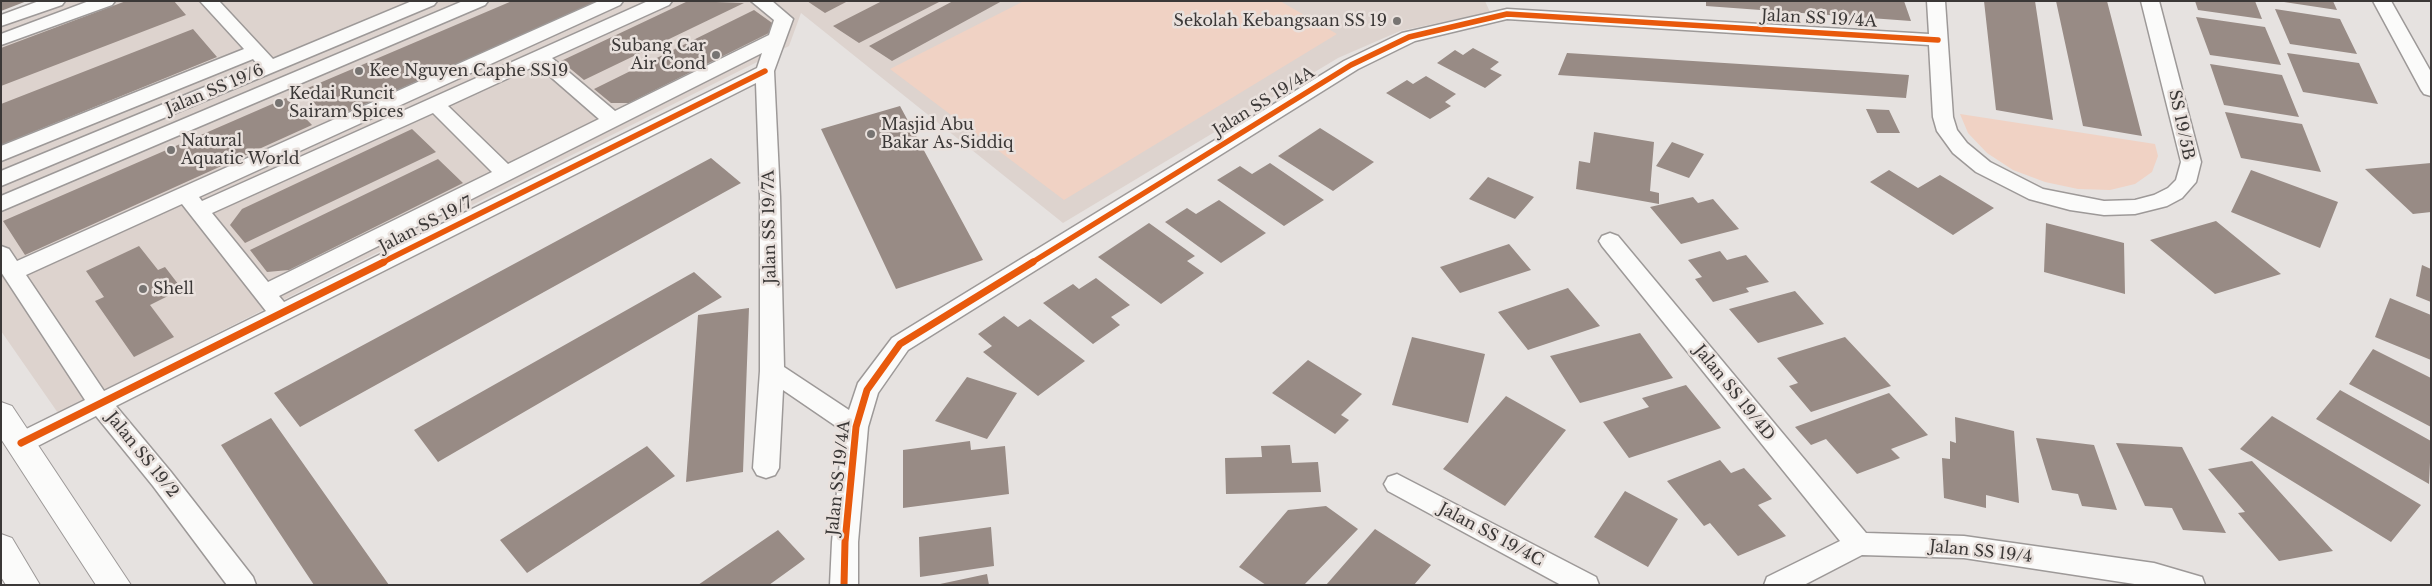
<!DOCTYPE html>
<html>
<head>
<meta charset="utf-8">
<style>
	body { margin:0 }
	#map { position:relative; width:2432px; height:586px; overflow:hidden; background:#e6e2e0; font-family:"Libre Baskerville",serif }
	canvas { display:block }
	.frame { position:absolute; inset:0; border:2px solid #3b3837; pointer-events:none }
</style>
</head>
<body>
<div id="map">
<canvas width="2432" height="586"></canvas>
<div class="frame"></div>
</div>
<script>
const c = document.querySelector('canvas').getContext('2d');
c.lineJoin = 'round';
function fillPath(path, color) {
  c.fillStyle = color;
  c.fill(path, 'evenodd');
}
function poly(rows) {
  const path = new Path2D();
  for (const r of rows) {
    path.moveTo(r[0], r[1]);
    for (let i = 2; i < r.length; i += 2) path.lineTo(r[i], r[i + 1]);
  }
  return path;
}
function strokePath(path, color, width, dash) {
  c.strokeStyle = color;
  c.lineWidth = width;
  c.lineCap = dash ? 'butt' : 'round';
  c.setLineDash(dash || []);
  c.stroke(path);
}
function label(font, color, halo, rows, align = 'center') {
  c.font = font + ' "Libre Baskerville",serif';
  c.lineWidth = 5;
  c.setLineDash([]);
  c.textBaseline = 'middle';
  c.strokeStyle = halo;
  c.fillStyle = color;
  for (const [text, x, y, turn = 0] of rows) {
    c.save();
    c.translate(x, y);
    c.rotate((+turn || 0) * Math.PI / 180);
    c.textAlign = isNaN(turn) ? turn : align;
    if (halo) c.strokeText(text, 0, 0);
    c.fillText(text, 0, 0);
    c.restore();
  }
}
const built = poly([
	[63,1,1485,1,1490,12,1400,31,1338,58,1063,223,801,13,789,46,58,413,1,331,1,24]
]);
const green = poly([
	[1024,1,1280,1,1337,34,1064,200,890,69],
	[1960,114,2155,144,2158,156,2152,172,2135,184,2110,190,2078,189,2045,182,2013,170,1987,153,1968,133]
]);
const building = poly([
	[1,1,27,1,1,11],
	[126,1,174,1,186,15,1,86,1,48],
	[512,1,599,1,329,120,303,90],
	[688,1,744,3,584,80,561,61],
	[807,1,848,1,825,13],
	[882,1,941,1,859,43,833,26],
	[953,1,1002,1,892,61,869,46],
	[1706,1,1904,1,1911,21,1706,6],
	[1984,1,2035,1,2053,120,1996,110],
	[2056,1,2107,1,2142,136,2083,126],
	[2195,1,2255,1,2262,19,2198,10],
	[2284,1,2333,1,2337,10,2284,2],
	[2275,9,2340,19,2357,54,2290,44],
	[754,10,775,25,775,30,629,103,611,103,594,89],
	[2196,17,2265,27,2281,65,2210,55],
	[193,29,217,57,1,145,1,104],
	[1473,48,1499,62,1490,69,1502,75,1485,88,1437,63,1455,50,1463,55],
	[1567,53,1866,72,1909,75,1906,98,1558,75],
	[2287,53,2359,63,2378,104,2303,92],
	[2210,64,2282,75,2299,117,2224,105],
	[1426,76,1456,94,1445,102,1451,106,1430,119,1386,93,1407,80,1413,84],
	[286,98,312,125,25,255,3,221],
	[900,106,983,260,896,289,821,129],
	[1866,109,1889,110,1900,133,1877,133],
	[2225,112,2302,124,2321,172,2241,158],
	[1320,128,1374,162,1333,191,1278,156],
	[412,129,436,152,245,243,230,225,242,209],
	[1594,132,1654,142,1650,191,1659,193,1659,204,1576,189,1579,161,1590,163],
	[1672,142,1704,154,1689,178,1656,166],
	[711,158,741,183,300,427,274,393],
	[438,159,463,183,289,270,267,272,250,250],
	[1270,163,1324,200,1284,226,1217,180,1240,166,1252,174],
	[2431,163,2431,212,2413,214,2365,169],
	[1889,170,1918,188,1940,175,1994,208,1953,235,1870,182],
	[2251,170,2338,202,2320,248,2231,212],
	[1488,177,1534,197,1515,219,1469,199],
	[1693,197,1698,203,1713,199,1739,229,1681,244,1650,207],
	[1219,200,1266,233,1221,263,1165,222,1187,208,1196,214],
	[2216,221,2281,274,2215,294,2150,240],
	[1149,223,1195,256,1187,261,1204,273,1161,304,1098,257],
	[2046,223,2124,243,2125,294,2044,272],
	[1509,244,1531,270,1460,293,1440,267],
	[139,246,158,270,165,267,182,289,150,305,174,337,134,357,95,301,104,297,86,271],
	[1720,251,1727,260,1746,255,1769,282,1746,288,1749,292,1713,302,1695,279,1702,277,1688,260],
	[2422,265,2431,269,2431,302,2416,296],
	[694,272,722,297,438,462,414,430],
	[1096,278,1130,305,1111,317,1120,325,1093,344,1043,303,1073,284,1079,289],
	[1568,288,1600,326,1528,350,1498,312],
	[1795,291,1824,324,1758,343,1729,309],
	[2390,298,2431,315,2431,360,2375,337],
	[749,308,743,472,686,482,698,315],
	[1004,316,1018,327,1030,319,1085,361,1038,396,983,352,992,346,978,334],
	[1640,333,1673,378,1580,403,1550,356],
	[1412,337,1485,354,1468,423,1392,405],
	[1845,337,1891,386,1811,412,1789,386,1798,383,1777,358],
	[2373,349,2431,378,2431,427,2349,384],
	[1308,360,1362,394,1341,415,1349,420,1335,434,1272,393],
	[967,377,1017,393,987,439,935,421],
	[1686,385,1721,428,1629,458,1603,422,1649,407,1642,398],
	[2340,390,2431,441,2429,484,2316,419],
	[1889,393,1928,435,1891,449,1900,458,1857,474,1826,439,1811,445,1795,427],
	[1506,396,1566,430,1505,506,1443,469],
	[2272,416,2421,505,2391,542,2240,449],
	[1955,417,2014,431,2019,503,1986,495,1986,508,1944,498,1942,458,1950,459,1950,441,1956,443],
	[271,418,389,585,314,585,221,445],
	[2036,438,2094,445,2117,510,2082,506,2078,494,2052,490],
	[970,441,971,450,1005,446,1009,494,903,508,903,450],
	[2116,443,2182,447,2226,533,2183,530,2172,508,2145,506],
	[1290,445,1292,463,1318,462,1321,492,1226,494,1225,458,1262,457,1261,446],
	[647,446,675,476,527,573,500,540],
	[1720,460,1731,473,1744,468,1772,499,1758,505,1786,536,1738,556,1710,523,1704,526,1667,481],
	[2252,461,2333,551,2279,561,2238,513,2245,512,2208,469],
	[1625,491,1678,519,1648,567,1594,537],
	[1326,506,1358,529,1304,585,1266,585,1239,567,1288,510],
	[991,527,994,566,920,577,919,537],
	[1375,529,1431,565,1414,585,1326,585],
	[778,530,805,559,769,585,698,585],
	[987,574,989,585,940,585,940,584]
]);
const street = poly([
	[39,1,65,1,62,5,1,26,1,15,39,1],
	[89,1,115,1,112,5,1,45,1,34,89,1],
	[200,1,219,1,273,59,412,1,437,1,434,5,1,186,1,171,258,65,253,59,1,161,1,146,244,49,200,1],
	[463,1,488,1,485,5,1,211,1,196,463,1],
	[599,1,623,1,620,5,199,197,202,201,648,1,672,1,669,5,552,58,615,111,769,35,774,20,751,1,772,1,793,19,774,71,780,197,784,367,849,410,858,383,892,338,1344,61,1402,33,1507,9,1929,34,1927,1,1945,1,1953,117,1957,130,1967,143,1990,162,2043,189,2104,201,2135,200,2154,195,2168,188,2176,180,2181,162,2141,1,2159,1,2201,162,2196,182,2182,198,2167,206,2135,214,2104,215,2070,210,2029,199,1976,172,1953,153,1937,131,1933,117,1929,45,1507,19,1415,41,1358,69,908,350,878,393,868,427,858,542,858,585,830,585,832,542,843,431,783,390,779,468,775,475,766,478,757,475,753,468,760,371,760,197,756,83,116,406,171,472,253,577,256,585,227,585,153,486,96,416,30,450,21,453,12,450,9,443,12,436,85,400,1,272,1,246,9,249,17,261,599,1],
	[762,53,757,68,284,302,279,296,762,53],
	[537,65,599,119,508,164,448,106,537,65],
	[433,113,492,172,268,282,212,213,433,113],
	[182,204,266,311,104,391,26,275,182,204],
	[2373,1,2391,1,2431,72,2431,96,2424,94,2421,90,2373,1],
	[1610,233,1618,236,1866,533,1964,536,2154,563,2202,577,2205,585,2141,585,1964,558,1862,555,1804,585,1764,585,1767,577,1840,541,1602,246,1599,241,1602,236,1610,233],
	[1397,474,1596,577,1599,585,1561,585,1388,491,1384,484,1388,477,1397,474]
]);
const secondary = poly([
	[1,402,12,406,131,585,96,585,1,439,1,402],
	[1,534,12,538,40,585,6,585,1,577,1,534]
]);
const cyclewayFar1 = poly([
	[381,263,765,71],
	[1031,263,1351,65,1409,37,1507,14,1938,40]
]);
const cycleway = poly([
	[21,443,384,262],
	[844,585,845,542,856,427,867,390,900,344,1033,262]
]);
const markers = [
	[1397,21,5,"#777472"],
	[716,55,5,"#777472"],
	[359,71,5,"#777472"],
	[279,103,5,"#777472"],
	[871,134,5,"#777472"],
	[171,150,5,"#777472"],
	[143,289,5,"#777472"]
];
const streetNames = [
	["Jalan SS 19/4A",1819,19,3],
	["Jalan SS 19/6",215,90,-23],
	["Jalan SS 19/4A",1264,102,-32],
	["SS 19/5B",2181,125,78],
	["Jalan SS 19/7",426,225,-27],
	["Jalan SS 19/7A",770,227,-91],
	["Jalan SS 19/4D",1734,393,51],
	["Jalan SS 19/2",142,455,51],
	["Jalan SS 19/4A",839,478,-84],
	["Jalan SS 19/4C",1491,535,28],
	["Jalan SS 19/4",1981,552,6]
];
const poiNames = [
	["Sekolah Kebangsaan SS 19",1387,21,"right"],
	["Subang Car",706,46,"right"],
	["Air Cond",706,64,"right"],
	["Kee Nguyen Caphe SS19",369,71],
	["Kedai Runcit",289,94],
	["Sairam Spices",289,112],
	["Masjid Abu",881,125],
	["Bakar As-Siddiq",881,143],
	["Natural",181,141],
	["Aquatic World",181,159],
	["Shell",153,289]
];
fillPath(built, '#ddd3ce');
fillPath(green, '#f0d2c4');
fillPath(building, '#988b85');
strokePath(street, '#9d9998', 3);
strokePath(secondary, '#9d9998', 2);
fillPath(street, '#fbfbfa');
fillPath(secondary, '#fbfbfa');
strokePath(cyclewayFar1, '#e8590c', 5.5);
strokePath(cycleway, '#e8590c', 7);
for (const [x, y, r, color] of markers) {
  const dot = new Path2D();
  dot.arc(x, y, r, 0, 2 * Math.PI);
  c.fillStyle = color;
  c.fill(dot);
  strokePath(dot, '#e9e1dd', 2);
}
label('16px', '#3b3837', '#e9e1dd', streetNames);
label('16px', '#3b3837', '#e9e1dd', poiNames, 'left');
</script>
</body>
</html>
